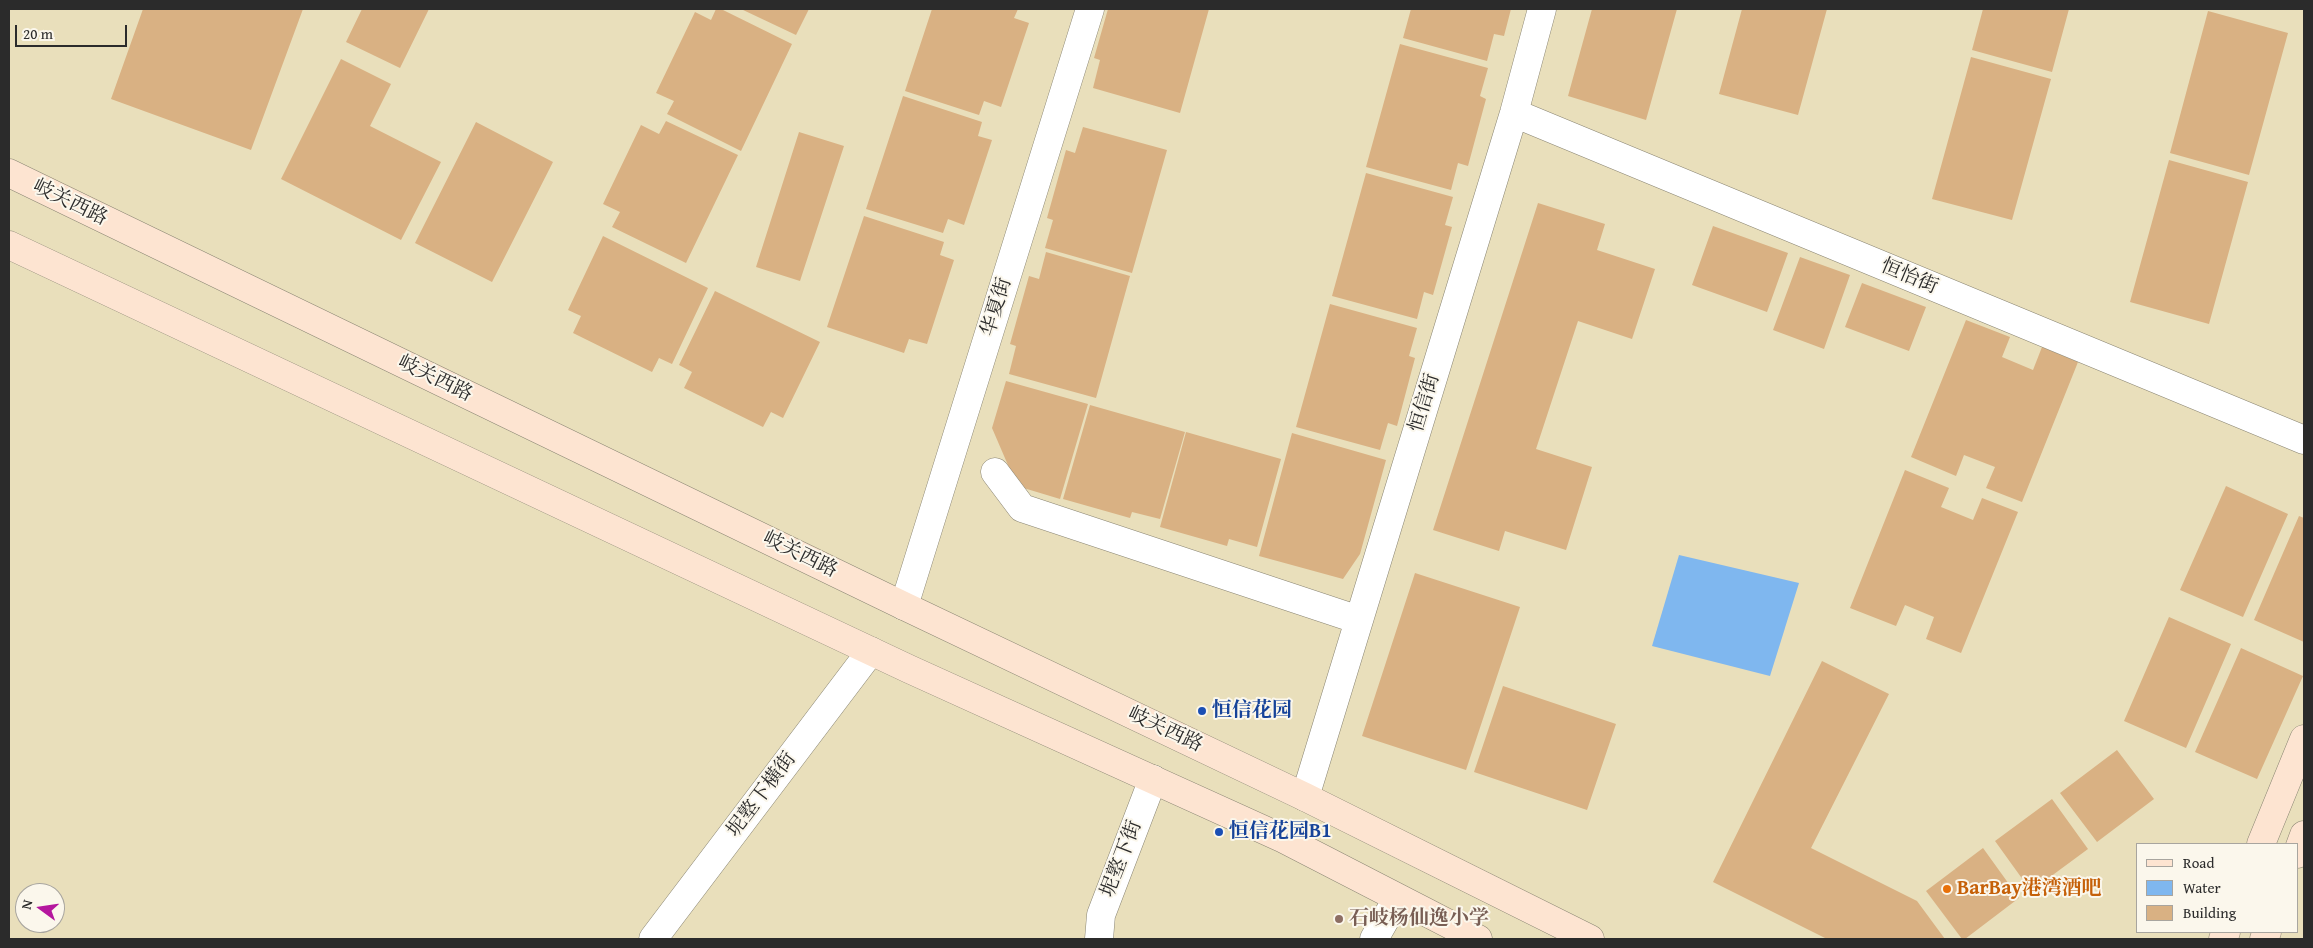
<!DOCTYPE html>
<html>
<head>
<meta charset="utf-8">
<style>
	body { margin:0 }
	#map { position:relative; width:2313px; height:948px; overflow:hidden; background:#e9dfbb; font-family:"Gentium Book Plus",serif }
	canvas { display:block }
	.frame { position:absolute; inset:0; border:10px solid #2b2b2b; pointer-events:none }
	.legend { position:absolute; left:2136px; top:843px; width:162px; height:90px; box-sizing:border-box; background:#fbf7ec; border:1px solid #a8a59f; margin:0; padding:6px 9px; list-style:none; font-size:15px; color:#2b2b2b }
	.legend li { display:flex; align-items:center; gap:10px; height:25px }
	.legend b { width:25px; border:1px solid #a8a59f }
	.north { position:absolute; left:15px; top:883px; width:50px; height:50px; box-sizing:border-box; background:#fbf7ec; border:1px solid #a8a59f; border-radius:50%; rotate:284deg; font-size:14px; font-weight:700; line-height:20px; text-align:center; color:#2b2b2b }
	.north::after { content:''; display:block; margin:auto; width:18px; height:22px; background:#b5179e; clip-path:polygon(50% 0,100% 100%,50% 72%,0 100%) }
	.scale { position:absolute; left:15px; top:25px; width:112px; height:22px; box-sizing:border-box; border:2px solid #2b2b2b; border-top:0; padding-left:6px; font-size:15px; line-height:18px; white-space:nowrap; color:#2b2b2b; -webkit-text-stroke:4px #fbf7ec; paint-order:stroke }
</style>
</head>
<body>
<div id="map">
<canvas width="2313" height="948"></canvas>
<div class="frame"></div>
<ul class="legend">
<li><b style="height:6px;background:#fde4d1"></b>Road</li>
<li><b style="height:14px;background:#7fb7ef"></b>Water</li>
<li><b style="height:14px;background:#d9b183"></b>Building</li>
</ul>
<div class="north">N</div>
<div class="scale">20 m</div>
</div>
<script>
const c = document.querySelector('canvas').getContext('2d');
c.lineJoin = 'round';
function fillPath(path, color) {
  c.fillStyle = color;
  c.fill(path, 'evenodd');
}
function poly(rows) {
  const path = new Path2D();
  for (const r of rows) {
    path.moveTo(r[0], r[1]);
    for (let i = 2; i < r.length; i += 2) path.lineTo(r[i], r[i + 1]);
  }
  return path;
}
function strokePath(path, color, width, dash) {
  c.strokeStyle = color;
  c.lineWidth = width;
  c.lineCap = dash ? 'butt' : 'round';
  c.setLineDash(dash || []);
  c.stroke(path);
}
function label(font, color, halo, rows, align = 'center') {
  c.font = font + ' "Gentium Book Plus","Noto Serif SC",serif';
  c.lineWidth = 4;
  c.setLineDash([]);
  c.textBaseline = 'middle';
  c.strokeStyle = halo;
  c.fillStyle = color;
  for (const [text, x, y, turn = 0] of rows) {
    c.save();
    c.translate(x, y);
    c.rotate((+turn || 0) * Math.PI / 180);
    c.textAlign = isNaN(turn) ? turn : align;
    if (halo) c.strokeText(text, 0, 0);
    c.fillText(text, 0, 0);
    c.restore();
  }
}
const water = poly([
	[1679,555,1799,583,1770,676,1652,646]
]);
const building = poly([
	[143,9,303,9,251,150,111,99],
	[362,9,429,9,400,68,346,42],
	[716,9,721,9,792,44,741,151,667,114,674,101,656,93,695,12,711,20],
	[741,9,809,9,796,35],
	[932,9,1018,9,1014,18,1029,23,1001,107,984,101,979,115,905,91],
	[1108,9,1209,9,1180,113,1093,88,1100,60,1094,58],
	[1411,9,1511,9,1504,36,1494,34,1487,61,1403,38],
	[1592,9,1677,9,1646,120,1568,96],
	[1742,9,1827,9,1798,115,1719,94],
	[1983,9,2069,9,2052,72,1972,50],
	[2208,11,2288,33,2249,175,2170,153],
	[1400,44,1488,68,1480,96,1486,99,1468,166,1458,163,1451,190,1366,167],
	[1971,57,2051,79,2012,220,1932,199],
	[341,59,391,84,370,126,441,162,401,240,281,179],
	[903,96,982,122,978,136,992,140,964,225,948,219,943,233,866,209],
	[666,121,738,155,686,263,612,227,620,212,603,204,641,125,659,134],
	[476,122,553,162,492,282,415,243],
	[1083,127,1167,150,1132,273,1045,248,1053,220,1047,218,1066,150,1075,153],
	[799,132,844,146,800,281,756,267],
	[2169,160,2248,182,2209,324,2130,302],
	[1366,173,1453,197,1445,225,1452,227,1433,295,1424,292,1417,319,1332,296],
	[1538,203,1605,224,1597,250,1655,269,1632,339,1578,321,1536,449,1592,467,1566,550,1505,531,1499,551,1433,530],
	[864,216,944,242,940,255,954,260,927,344,909,339,904,353,827,327],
	[1713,226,1788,253,1767,312,1692,285],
	[603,236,708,288,672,364,659,358,652,372,573,333,581,316,568,310],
	[1046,252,1130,276,1096,398,1009,374,1016,346,1010,344,1029,276,1039,279],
	[1800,257,1850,275,1824,349,1773,330],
	[1862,283,1926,307,1909,351,1845,327],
	[715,291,820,342,783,418,771,412,763,427,684,388,692,372,679,365],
	[1330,304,1417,328,1409,356,1415,358,1397,426,1388,423,1380,450,1296,427],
	[1966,320,2010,337,2002,357,2033,370,2042,347,2078,362,2022,502,1986,488,1995,467,1964,455,1956,476,1911,457],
	[1006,381,1088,404,1060,499,1017,486,992,428],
	[1090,405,1185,432,1160,519,1132,512,1130,518,1063,499],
	[1186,432,1281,459,1257,547,1229,539,1227,546,1160,527],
	[1292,433,1386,460,1360,554,1343,579,1259,556],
	[1905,470,1949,488,1941,507,1973,520,1982,498,2018,512,1961,653,1926,639,1934,617,1905,605,1896,626,1850,608],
	[2226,486,2288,514,2243,617,2180,590],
	[2299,516,2304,518,2304,642,2254,620],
	[1415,573,1520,607,1466,770,1362,736],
	[2169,617,2231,644,2186,748,2124,721],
	[2241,648,2303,676,2257,779,2195,752],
	[1822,661,1889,694,1811,848,1917,901,1945,939,1827,939,1713,882],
	[1503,686,1616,724,1587,810,1474,772],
	[2117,750,2154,799,2097,842,2060,793],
	[2052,799,2088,849,2031,891,1995,841],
	[1983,848,2019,898,1965,939,1962,939,1926,891]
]);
const street = poly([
	[1514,113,2304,440],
	[995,472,1022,508,1359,620],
	[904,606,1090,9],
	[1305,797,1514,113,1542,9],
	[653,939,871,651],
	[1099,939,1101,915,1153,779],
	[1374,939,1397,899]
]);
const secondary = poly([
	[9,173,904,606,1305,797,1590,939],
	[9,245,909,669,1284,839,1478,939],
	[2261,844,2304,739],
	[2297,854,2304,835],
	[2223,939,2226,932],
	[2264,939,2267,932]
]);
const markers = [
	[1202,711,5,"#1a4fb4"],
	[1219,832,5,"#1a4fb4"],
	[1947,889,5,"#e8710a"],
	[1339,919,5,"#8d6e63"]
];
const streetNames = [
	["岐关西路",70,203,26],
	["恒怡街",1909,277,23],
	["华夏街",997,307,-73],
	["岐关西路",435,379,26],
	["恒信街",1425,403,-73],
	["岐关西路",800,555,26],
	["岐关西路",1165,730,25],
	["坭墪下橫街",762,795,-53],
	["坭墪下街",1122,859,-69]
];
const transitNames = [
	["恒信花园",1212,711],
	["恒信花园B1",1229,832]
];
const foodNames = [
	["BarBay港湾酒吧",1957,889]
];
const educationNames = [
	["石岐杨仙逸小学",1349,919]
];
fillPath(water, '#7fb7ef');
fillPath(building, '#d9b183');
strokePath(street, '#8a8573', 29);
strokePath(secondary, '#8a8573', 29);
strokePath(street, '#fff', 28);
strokePath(secondary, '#fde4d1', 28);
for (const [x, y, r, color] of markers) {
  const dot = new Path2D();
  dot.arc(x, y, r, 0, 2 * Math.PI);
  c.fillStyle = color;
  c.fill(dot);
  strokePath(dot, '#fbf7ec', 2);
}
label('20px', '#2b2b2b', '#fbf7ec', streetNames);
label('bold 20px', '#164399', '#fbf7ec', transitNames, 'left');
label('bold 20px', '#c56008', '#fbf7ec', foodNames, 'left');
label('bold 20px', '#785e54', '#fbf7ec', educationNames, 'left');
</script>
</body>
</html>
